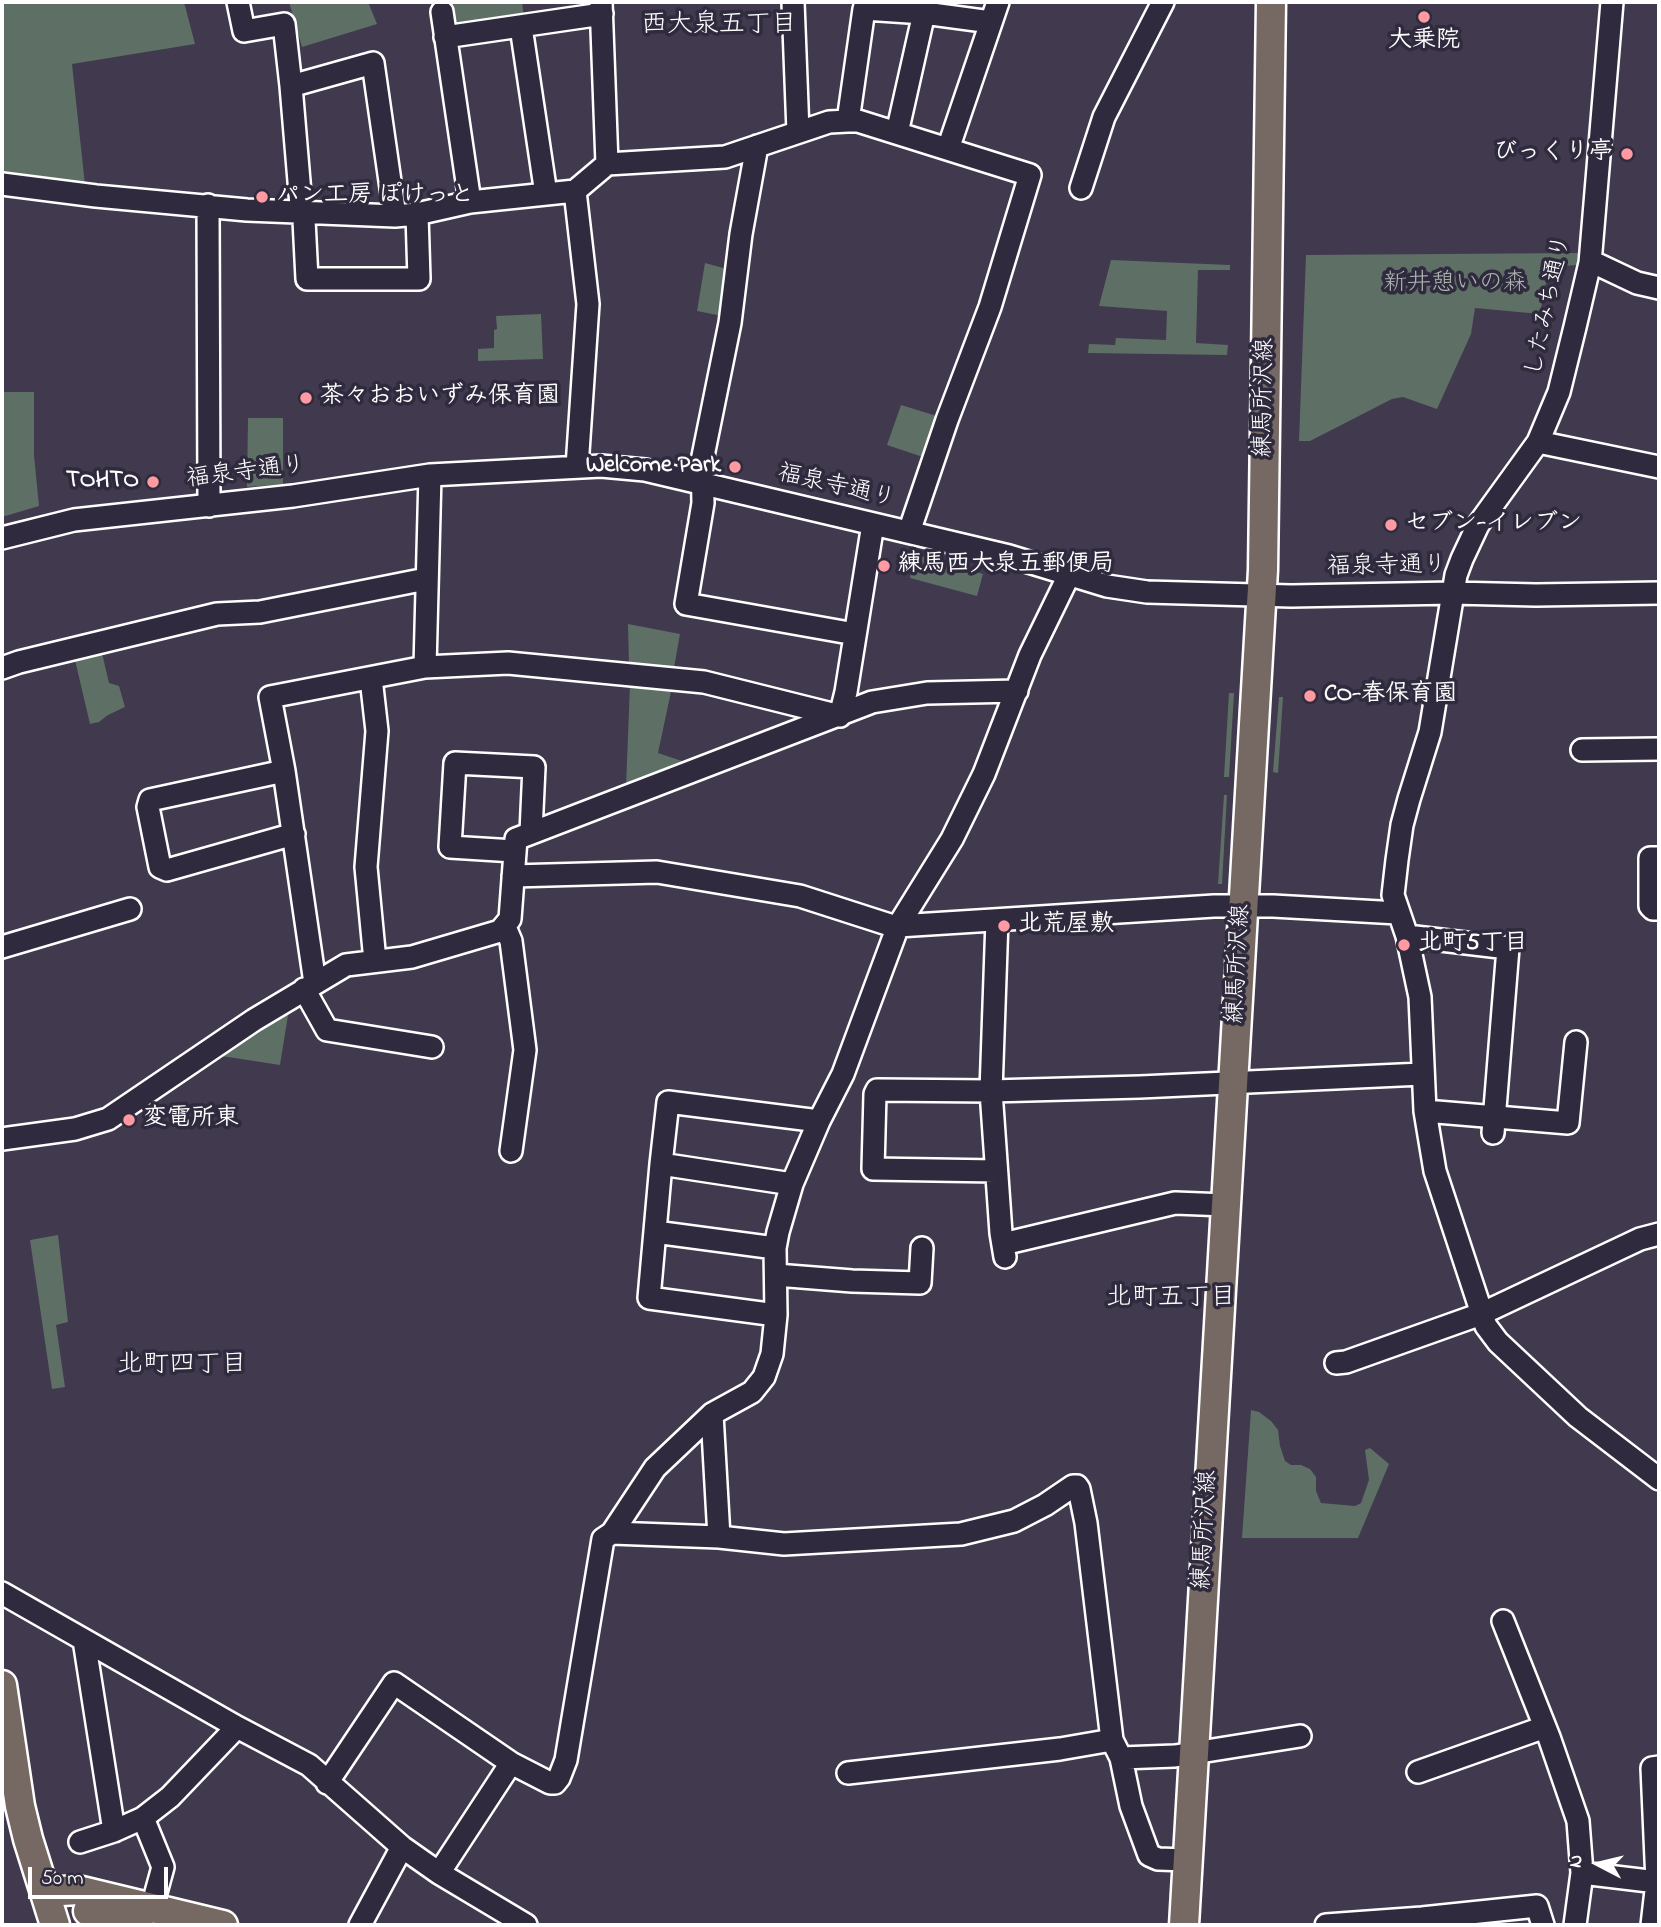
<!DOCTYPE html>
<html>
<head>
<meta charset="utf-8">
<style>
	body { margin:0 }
	#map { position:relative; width:1661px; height:1927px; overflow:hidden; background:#41394e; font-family:"Indie Flower",sans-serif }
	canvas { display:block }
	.frame { position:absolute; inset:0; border:4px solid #fff; pointer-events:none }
	.north { position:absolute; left:1563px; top:1829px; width:70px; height:70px; -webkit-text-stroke:5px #2f2a3d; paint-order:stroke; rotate:277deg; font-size:19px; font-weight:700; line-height:28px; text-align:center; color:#fff }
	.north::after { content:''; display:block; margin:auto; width:24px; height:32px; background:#fff; clip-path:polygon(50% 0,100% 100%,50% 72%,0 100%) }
	.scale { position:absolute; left:28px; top:1867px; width:140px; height:32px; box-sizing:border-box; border:4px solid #fff; border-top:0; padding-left:9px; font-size:21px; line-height:24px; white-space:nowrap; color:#fff; -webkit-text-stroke:5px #2f2a3d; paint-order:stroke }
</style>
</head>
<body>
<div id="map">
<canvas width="1661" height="1927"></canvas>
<div class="frame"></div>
<div class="north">N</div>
<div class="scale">50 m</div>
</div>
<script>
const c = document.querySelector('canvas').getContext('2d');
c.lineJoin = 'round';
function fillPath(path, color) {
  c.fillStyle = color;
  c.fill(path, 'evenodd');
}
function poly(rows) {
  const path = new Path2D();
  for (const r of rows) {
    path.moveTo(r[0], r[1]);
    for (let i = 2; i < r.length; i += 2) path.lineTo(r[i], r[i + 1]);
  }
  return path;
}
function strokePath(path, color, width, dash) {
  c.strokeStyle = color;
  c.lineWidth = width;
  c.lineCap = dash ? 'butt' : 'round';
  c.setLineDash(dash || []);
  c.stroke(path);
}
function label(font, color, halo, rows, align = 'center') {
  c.font = font + ' "Indie Flower","Klee One",sans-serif';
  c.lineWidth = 7;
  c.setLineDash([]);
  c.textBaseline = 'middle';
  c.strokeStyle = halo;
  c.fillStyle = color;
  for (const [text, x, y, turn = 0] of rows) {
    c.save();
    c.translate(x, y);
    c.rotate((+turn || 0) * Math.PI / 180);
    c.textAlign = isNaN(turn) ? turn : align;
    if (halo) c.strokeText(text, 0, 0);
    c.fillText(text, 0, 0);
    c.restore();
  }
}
const green = poly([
	[2,2,184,2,195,44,72,64,85,185,2,174],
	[289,2,368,2,377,24,302,47],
	[459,2,522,2,524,18,461,29,454,23,450,4],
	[1578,253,1577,265,1549,267,1540,314,1475,308,1471,334,1437,409,1403,397,1392,399,1310,441,1299,441,1306,255],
	[1111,260,1230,265,1230,270,1198,270,1196,343,1228,345,1227,355,1088,353,1089,344,1115,345,1116,338,1166,340,1167,311,1099,306],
	[705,263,727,269,722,316,697,311],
	[541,314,543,359,478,361,478,349,494,348,494,330,497,329,496,316],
	[2,392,34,392,34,455,39,506,2,517],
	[901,405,940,417,926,458,887,445],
	[248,418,283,418,283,484,247,487],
	[914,554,983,574,977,596,910,578],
	[628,624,680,634,674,668,629,666],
	[101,649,109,683,119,686,125,707,108,715,99,722,90,724,74,656],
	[630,684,672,687,658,753,691,764,626,787],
	[1229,693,1234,693,1229,777,1224,777],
	[1279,697,1283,697,1278,773,1273,772],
	[1224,795,1227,795,1222,884,1218,884],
	[289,1009,280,1065,215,1055],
	[58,1235,68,1322,56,1325,65,1387,52,1389,30,1240],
	[1251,1410,1259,1412,1271,1421,1278,1430,1280,1446,1285,1461,1291,1465,1301,1465,1310,1469,1316,1477,1316,1491,1321,1503,1355,1506,1361,1503,1369,1480,1365,1450,1370,1448,1389,1464,1358,1538,1242,1538]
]);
const minor = poly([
	[238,2,244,31,284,24,291,86,301,205,304,220,307,279,419,279,417,214],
	[601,2,607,164],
	[793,2,798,132],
	[1612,2,1590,263,1575,327,1559,392,1538,442,1478,525,1462,559,1456,575,1430,732,1409,799,1402,825,1397,860,1393,895,1407,936,1420,997,1425,1111,1435,1171,1486,1326,1498,1342,1578,1417,1659,1479],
	[442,12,470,202],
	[521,27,546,194],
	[445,37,602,14],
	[291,86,373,63,395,216],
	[848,121,864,9,924,13,991,22],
	[897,133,924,13],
	[757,146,741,234,730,323,702,461,703,503,686,604,855,634],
	[948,149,998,2],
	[2,184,96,196,247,210,395,216,417,214,470,202,575,191,607,164,725,157,829,122,848,121,858,121,1030,175,990,307,947,420,909,532],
	[1081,188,1104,117,1163,2],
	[575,191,588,304,577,467],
	[208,205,209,506],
	[1590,263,1599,265,1637,283,1659,288],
	[1538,442,1659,467],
	[2,538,74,520,293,496,430,475,601,466,645,470,1009,556,1107,586,1147,592,1291,596,1453,593,1536,595,1659,593],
	[425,667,430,475],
	[2,668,19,662,217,614,260,612,426,579],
	[371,678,377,731,366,867,375,961],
	[840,716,846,692,873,524],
	[1582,750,1659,749],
	[284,771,150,800,148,807,160,867,167,870,294,834],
	[514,851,450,847,455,763,534,767,531,832],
	[1659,858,1650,858,1650,906,1653,909,1659,909],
	[513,876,657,872,800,896,890,925,898,926,1214,906,1273,906,1398,913],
	[997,920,991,1091,1140,1087,1422,1074],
	[505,927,511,941,525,1050,511,1151],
	[1407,936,1508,948,1493,1133],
	[2,947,130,909],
	[315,983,284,771,270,697,425,667,508,663,704,682,840,716],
	[304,989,327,1030,432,1047],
	[1425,1111,1568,1123,1576,1042],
	[2,1139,75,1129,108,1119,254,1020,346,965,412,957,500,931,510,919,516,839,872,702,927,693,1017,691],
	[661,1164,792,1184],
	[996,1171,873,1169,875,1094,877,1090,991,1091,1001,1233,1005,1257],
	[655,1232,775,1248],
	[1003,1244,1175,1203,1226,1205],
	[776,1275,852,1281,920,1283,922,1248],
	[776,1315,649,1298,661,1164,668,1102,819,1121],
	[1336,1363,1346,1362,1481,1314,1640,1239,1659,1234],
	[712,1414,719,1537],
	[612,1533,719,1537,784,1544,961,1534,1014,1521,1045,1505,1073,1486,1077,1486,1079,1489,1086,1523,1112,1740,1121,1758,1131,1806,1149,1855,1158,1859,1187,1860],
	[2,1593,237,1727,309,1765,402,1847,439,1873,526,1925],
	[1503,1621,1549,1737,1578,1821,1582,1873,1575,1925],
	[84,1640,114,1831],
	[1121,1758,1175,1756,1300,1736],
	[1418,1772,1545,1727],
	[848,1773,1060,1749,1112,1740],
	[327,1783,394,1683,511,1763,550,1783,555,1783,559,1778,566,1760,603,1539,612,1533,655,1468,712,1414,752,1392,764,1377,772,1354,776,1315,775,1248,778,1232,792,1184,819,1121,843,1074,898,926,952,839,984,774,1030,655,1069,575],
	[143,1818,163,1867,152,1907],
	[80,1842,114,1831,143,1818,170,1797,237,1727],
	[439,1873,511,1763],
	[1582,1873,1657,1882],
	[360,1925,402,1847],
	[1326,1925,1422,1918,1537,1906,1543,1925],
	[1652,1925,1657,1882,1652,1768,1659,1767]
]);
const major = poly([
	[2,1685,20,1806,28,1839,55,1925],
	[45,1892,78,1890,223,1925],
	[88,1911,139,1925],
	[1184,1925,1263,570,1271,2]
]);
const markers = [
	[1424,17,7,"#ff9aa2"],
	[1627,154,7,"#ff9aa2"],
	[262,197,7,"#ff9aa2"],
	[306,398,7,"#ff9aa2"],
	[735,467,7,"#ff9aa2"],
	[153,482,7,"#ff9aa2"],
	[1391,525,7,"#ff9aa2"],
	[884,566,7,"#ff9aa2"],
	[1310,696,7,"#ff9aa2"],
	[1004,926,7,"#ff9aa2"],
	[1404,945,7,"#ff9aa2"],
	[129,1120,7,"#ff9aa2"]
];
const poiNames = [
	["大乗院",1424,42,"center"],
	["びっくり亭",1613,154,"right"],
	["パン工房 ぽけっと",276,197],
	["茶々おおいずみ保育園",320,398],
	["Welcome Park",721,467,"right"],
	["TOHTO",139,482,"right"],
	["セブン-イレブン",1405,525],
	["練馬西大泉五郵便局",898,566],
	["CO-春保育園",1324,696],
	["北荒屋敷",1018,926],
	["北町5丁目",1418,945],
	["変電所東",143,1120]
];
const parkNames = [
	["新井憩いの森",1455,285]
];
const streetNames = [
	["したみち通り",1550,306,-78],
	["練馬所沢線",1266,398,-89],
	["福泉寺通り",246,474,-7],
	["福泉寺通り",836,488,13],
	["福泉寺通り",1387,568,-1],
	["練馬所沢線",1240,964,-87],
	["練馬所沢線",1207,1530,-87]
];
const neighbourhoodNames = [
	["西大泉五丁目",719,27],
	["北町五丁目",1171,1300],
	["北町四丁目",182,1367]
];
fillPath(green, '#5e6f66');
strokePath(minor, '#fff', 26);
strokePath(major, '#fff', 33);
strokePath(minor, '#2f2a3d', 21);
strokePath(major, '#766964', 28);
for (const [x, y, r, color] of markers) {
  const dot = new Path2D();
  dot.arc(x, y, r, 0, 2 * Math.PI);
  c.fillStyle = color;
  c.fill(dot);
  strokePath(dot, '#2f2a3d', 2.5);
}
label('bold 24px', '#fff', '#2f2a3d', poiNames, 'left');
label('24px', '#aeb7b2', '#2f2a3d', parkNames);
label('24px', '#fff', '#2f2a3d', streetNames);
label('26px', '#fff', '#2f2a3d', neighbourhoodNames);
</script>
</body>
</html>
